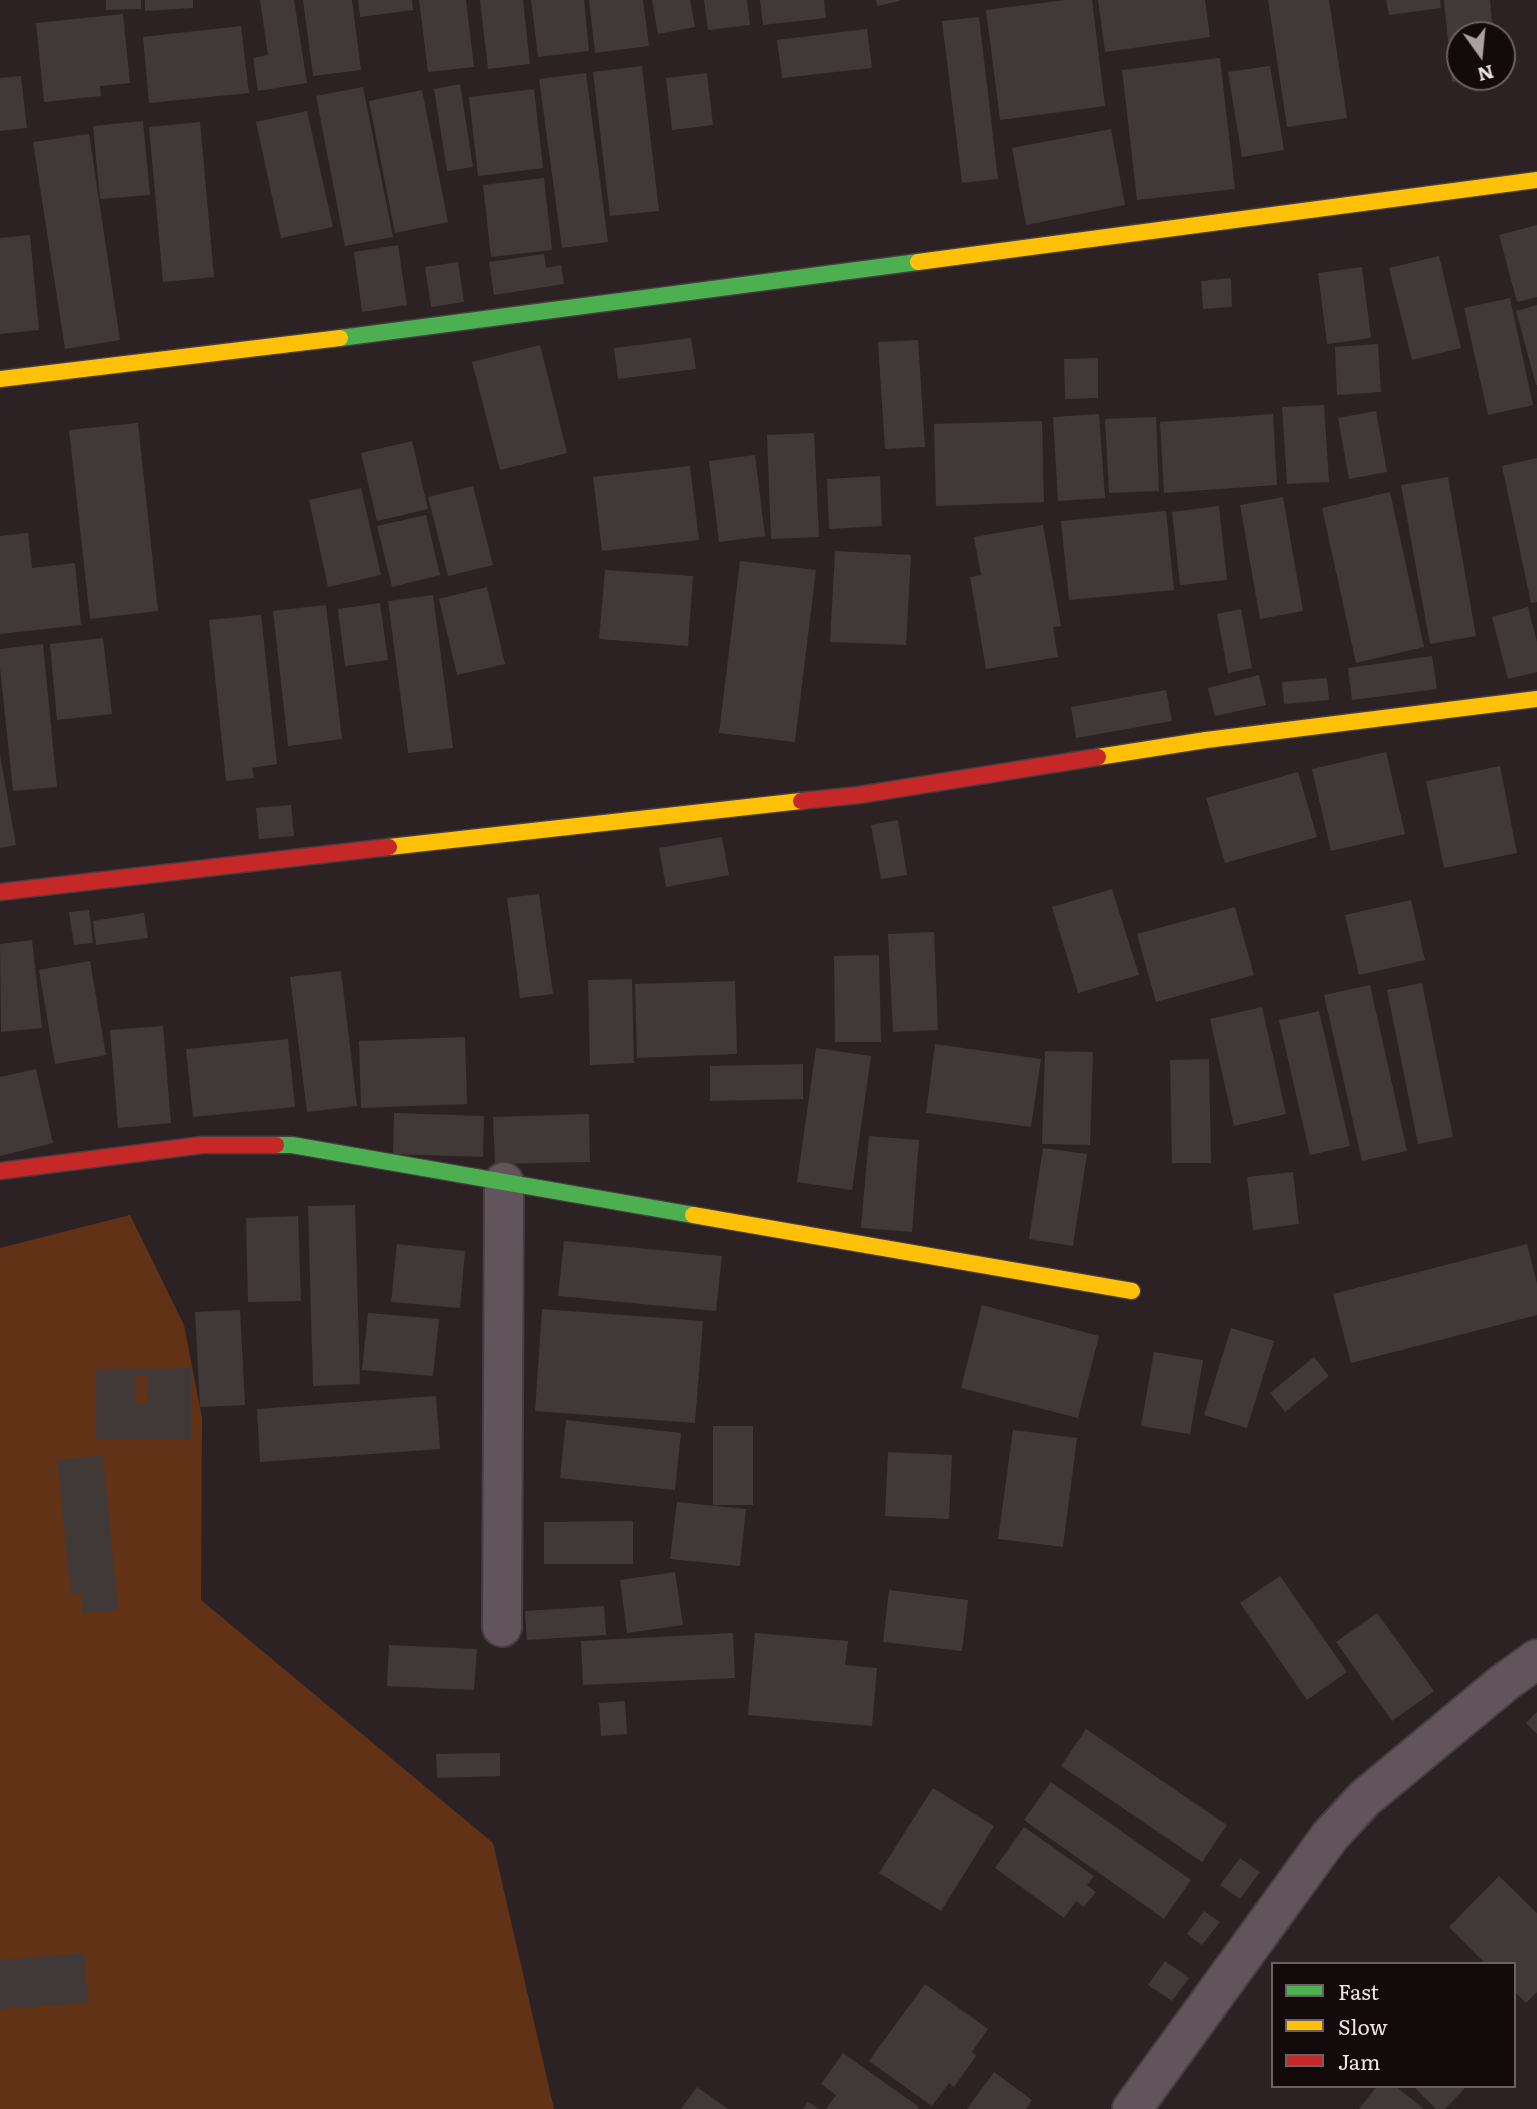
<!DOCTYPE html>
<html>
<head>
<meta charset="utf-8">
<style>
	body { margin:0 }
	#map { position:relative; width:1537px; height:2109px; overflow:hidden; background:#2c2224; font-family:Literata,serif }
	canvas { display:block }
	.legend { position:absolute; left:1271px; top:1962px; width:245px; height:126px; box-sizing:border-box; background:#130a0c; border:2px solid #6c6062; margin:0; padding:9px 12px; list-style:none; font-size:21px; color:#f1e2e4 }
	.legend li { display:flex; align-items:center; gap:14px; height:35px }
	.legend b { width:35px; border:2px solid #6c6062 }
	.north { position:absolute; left:1446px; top:21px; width:70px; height:70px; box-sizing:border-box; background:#130a0c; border:2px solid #6c6062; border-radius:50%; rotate:165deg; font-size:19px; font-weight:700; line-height:28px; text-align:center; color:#f1e2e4 }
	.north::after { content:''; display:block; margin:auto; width:24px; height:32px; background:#ac9fa1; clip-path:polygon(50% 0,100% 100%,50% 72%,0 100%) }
</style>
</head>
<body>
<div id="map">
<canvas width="1537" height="2109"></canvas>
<ul class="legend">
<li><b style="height:9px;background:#4caf50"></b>Fast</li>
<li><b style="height:9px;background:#ffc107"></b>Slow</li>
<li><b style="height:9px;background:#c62828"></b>Jam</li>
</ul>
<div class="north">N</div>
</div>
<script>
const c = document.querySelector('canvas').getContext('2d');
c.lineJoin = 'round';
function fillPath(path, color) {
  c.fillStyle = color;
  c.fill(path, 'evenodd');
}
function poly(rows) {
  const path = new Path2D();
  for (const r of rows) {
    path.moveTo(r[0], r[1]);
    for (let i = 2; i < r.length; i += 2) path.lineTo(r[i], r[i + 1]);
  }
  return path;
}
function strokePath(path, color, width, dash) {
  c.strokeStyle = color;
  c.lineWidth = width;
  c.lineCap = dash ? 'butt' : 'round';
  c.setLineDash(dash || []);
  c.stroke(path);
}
const green = poly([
	[130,1215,184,1325,202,1418,201,1600,493,1843,554,2109,0,2109,0,1248]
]);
const building = poly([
	[106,0,141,0,141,9,106,10],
	[145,0,193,0,193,8,145,11],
	[260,0,294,0,307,83,258,91,253,58,268,55],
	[303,0,352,0,361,70,313,76],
	[358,0,412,0,413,10,360,17],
	[419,0,466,0,474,67,428,72],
	[480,0,523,0,530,64,488,69],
	[531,0,584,0,589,51,538,57],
	[589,0,643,0,649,46,595,53],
	[652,0,690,0,695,27,658,34],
	[704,0,747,0,750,25,708,30],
	[760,0,824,0,826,18,763,25],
	[876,0,900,0,900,1,877,6],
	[1066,0,1092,0,1105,106,1000,120,986,10],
	[1098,0,1205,0,1210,37,1105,52],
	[1268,0,1329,0,1347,118,1287,127],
	[1386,0,1440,0,1441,8,1389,15],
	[1444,0,1490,0,1493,35,1460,35,1460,77,1483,77,1483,79,1452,82],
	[123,14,130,83,100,86,101,96,44,102,36,23],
	[979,17,998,179,962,183,942,21],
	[241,26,249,93,149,103,143,37],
	[867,29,872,68,782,78,777,40],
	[1220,58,1235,189,1137,200,1122,70],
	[642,66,659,211,610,216,593,72],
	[1270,66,1284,150,1242,157,1228,72],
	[586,73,608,242,562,248,539,79],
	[707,73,713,125,672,130,666,78],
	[21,76,27,128,0,131,0,78],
	[460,84,473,167,447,171,434,89],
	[363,87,393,237,345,246,316,96],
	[534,89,543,168,478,176,469,97],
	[422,90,448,222,395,233,369,101],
	[307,111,333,227,281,238,256,122],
	[143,121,150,195,100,199,93,126],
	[200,122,214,277,163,282,149,127],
	[1111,129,1125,205,1026,225,1012,148],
	[89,134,120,340,65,349,33,142],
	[544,178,552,250,491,257,483,185],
	[1537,225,1537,297,1517,302,1499,235],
	[30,235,39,330,0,334,0,238],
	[398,245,407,305,362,312,354,252],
	[544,254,546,268,561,265,564,284,494,295,489,262],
	[1439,256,1461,348,1412,360,1389,268],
	[458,262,464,302,431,307,425,267],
	[1362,267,1371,338,1327,344,1318,273],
	[1231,278,1232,307,1203,309,1201,281],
	[1510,298,1533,405,1488,415,1464,308],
	[1537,305,1537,385,1536,385,1516,311],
	[691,338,696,369,618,379,614,348],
	[918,340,925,447,885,449,878,342],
	[1378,344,1381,392,1337,395,1335,347],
	[540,345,567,453,500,470,472,362],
	[1098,358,1098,398,1065,399,1064,359],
	[1324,405,1329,482,1287,484,1282,407],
	[1376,411,1387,472,1349,479,1338,418],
	[1099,414,1105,498,1058,501,1053,417],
	[1273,414,1277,485,1164,493,1160,422],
	[1156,417,1159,491,1109,493,1105,419],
	[1042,421,1044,502,936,506,934,424],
	[138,423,158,611,90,619,69,430],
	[814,433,819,537,771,539,767,435],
	[412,441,428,509,377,521,361,453],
	[755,455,765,536,719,542,709,461],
	[1537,458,1537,602,1531,603,1502,466],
	[690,466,699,540,602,551,593,477],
	[880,476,882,526,829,529,827,479],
	[1448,477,1476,636,1430,644,1401,485],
	[473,486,493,565,448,576,428,497],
	[361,488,381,575,328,587,309,500],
	[1390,492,1424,647,1356,663,1322,508],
	[1283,497,1303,611,1260,619,1240,505],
	[1219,506,1227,580,1180,585,1172,512],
	[1166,511,1174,590,1069,600,1061,521],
	[426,515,440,575,392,587,377,526],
	[1043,525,1061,626,1053,627,1058,657,986,669,970,577,981,575,974,537],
	[28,533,32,568,75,563,81,625,0,634,0,536],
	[835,551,911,555,906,645,830,642],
	[740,561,816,570,795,742,719,733],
	[605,570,693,576,688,646,599,639],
	[487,587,505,664,457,675,439,599],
	[433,595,453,748,408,753,388,601],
	[380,603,388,660,345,666,338,609],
	[326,605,342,739,288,746,273,611],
	[1528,607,1537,642,1537,672,1508,679,1492,617],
	[1241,609,1252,668,1228,673,1217,614],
	[261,615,277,764,252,768,254,778,226,781,209,620],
	[103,638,112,714,57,720,50,644],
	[43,644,57,787,13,791,0,668,0,649],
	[1432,656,1437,689,1352,700,1348,668],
	[1259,675,1266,705,1215,716,1208,688],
	[1327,678,1329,700,1284,704,1282,682],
	[1166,690,1172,721,1076,738,1071,707],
	[1386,752,1405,834,1331,851,1312,769],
	[0,755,16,845,0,848],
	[1500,766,1517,853,1444,868,1426,781],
	[1298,772,1317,837,1225,863,1206,798],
	[291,805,294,836,259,839,256,808],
	[898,820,907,875,881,879,871,825],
	[722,837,729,875,666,887,659,848],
	[1112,889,1139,975,1078,993,1052,907],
	[539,894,553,994,520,998,507,898],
	[1411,900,1425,960,1359,975,1345,915],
	[1235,907,1254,975,1156,1002,1137,934],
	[89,910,93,943,74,945,69,912],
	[144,913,148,938,96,945,93,921],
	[934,932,938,1030,893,1032,888,934],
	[32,940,42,1028,1,1032,0,944],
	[879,955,881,1042,835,1042,834,956],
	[90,961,106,1055,55,1064,39,970],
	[341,971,357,1106,307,1112,290,977],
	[632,979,634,1063,590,1065,588,980],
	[735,981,737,1054,637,1058,635,984],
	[1422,983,1453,1137,1418,1144,1387,990],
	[1370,985,1407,1151,1362,1161,1324,995],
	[1262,1007,1286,1114,1234,1126,1210,1019],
	[1319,1011,1350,1146,1310,1155,1279,1020],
	[163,1026,171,1123,118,1128,110,1030],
	[465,1037,467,1104,361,1108,359,1041],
	[288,1039,295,1107,193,1117,186,1049],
	[935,1044,1041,1059,1031,1127,926,1113],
	[816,1048,871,1056,852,1190,797,1182],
	[1045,1051,1093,1052,1090,1145,1042,1144],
	[1209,1059,1211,1163,1172,1163,1170,1060],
	[803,1064,803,1099,710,1101,710,1066],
	[36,1069,53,1143,0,1156,0,1077],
	[394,1113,484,1116,483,1157,393,1154],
	[589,1114,590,1162,495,1164,493,1117],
	[869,1136,919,1140,912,1232,861,1228],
	[1043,1148,1087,1154,1073,1246,1029,1239],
	[1293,1172,1299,1224,1253,1230,1247,1177],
	[355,1205,360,1384,313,1386,308,1206],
	[298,1216,301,1301,248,1302,246,1218],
	[564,1241,722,1256,716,1311,558,1296],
	[397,1244,465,1251,460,1308,391,1302],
	[1527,1244,1537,1284,1537,1315,1351,1363,1333,1294],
	[982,1305,1099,1336,1078,1418,961,1388],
	[542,1309,703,1321,695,1423,535,1411],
	[240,1310,245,1405,200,1407,195,1312],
	[368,1313,439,1319,433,1376,362,1370],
	[1231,1328,1274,1341,1247,1428,1204,1415],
	[1154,1352,1203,1360,1190,1434,1141,1426],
	[1314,1357,1329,1376,1285,1412,1270,1393],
	[191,1368,191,1440,96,1440,96,1369],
	[136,1375,148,1376,147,1403,135,1403],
	[436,1396,440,1449,260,1462,257,1409],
	[566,1420,681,1433,675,1490,560,1478],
	[713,1426,753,1426,753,1505,713,1505],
	[1013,1430,1077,1438,1063,1547,998,1539],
	[888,1452,952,1455,949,1519,885,1516],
	[103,1455,118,1610,83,1613,81,1594,71,1595,57,1460],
	[677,1502,746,1509,740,1566,670,1559],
	[633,1521,633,1564,544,1564,544,1522],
	[675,1572,683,1625,627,1633,620,1580],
	[1280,1576,1347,1672,1307,1700,1240,1603],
	[889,1590,968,1600,962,1651,883,1642],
	[604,1606,606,1635,527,1640,525,1611],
	[1377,1613,1434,1691,1392,1721,1336,1642],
	[733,1633,735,1678,583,1685,581,1641],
	[755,1633,848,1641,845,1665,877,1668,872,1726,748,1715],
	[389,1645,477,1649,474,1690,387,1686],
	[625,1701,627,1734,601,1736,599,1703],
	[1537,1712,1537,1734,1526,1723],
	[1086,1729,1227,1825,1202,1862,1061,1766],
	[500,1753,500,1776,437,1778,436,1754],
	[1051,1782,1191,1880,1164,1919,1024,1820],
	[933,1788,994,1826,941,1911,879,1873],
	[1024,1827,1094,1876,1087,1885,1096,1892,1084,1907,1076,1901,1064,1918,995,1868],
	[1240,1858,1260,1872,1240,1899,1220,1885],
	[1499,1876,1537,1913,1537,1992,1526,2003,1514,1991,1514,1964,1486,1964,1449,1927],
	[1204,1911,1220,1922,1202,1945,1187,1934],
	[84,1953,88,2003,0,2009,0,1960],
	[1165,1961,1189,1978,1172,2001,1148,1985],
	[925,1984,988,2029,972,2052,976,2056,954,2087,949,2083,932,2106,869,2061],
	[843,2053,919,2107,918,2109,826,2109,836,2095,821,2084],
	[994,2072,1032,2100,1026,2109,967,2109],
	[1377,2086,1395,2086,1424,2109,1359,2109],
	[1413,2086,1467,2086,1445,2109,1436,2109],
	[697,2087,728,2109,681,2109],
	[808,2102,819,2109,803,2109]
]);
const street = poly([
	[502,1627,504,1182],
	[1132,2109,1330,1836,1365,1798,1505,1682,1537,1659]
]);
const fast = poly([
	[340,338,918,262],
	[276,1145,292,1145,693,1215]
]);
const slow = poly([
	[918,262,1537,180],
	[0,379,340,338],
	[1098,757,1206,740,1537,699],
	[389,847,801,801],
	[693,1215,1132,1291]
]);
const jam = poly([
	[801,801,859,795,1098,757],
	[0,892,389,847],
	[0,1171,202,1145,276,1145]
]);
fillPath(green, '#623216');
fillPath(building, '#413838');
strokePath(street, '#473e40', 42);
strokePath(fast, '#473e40', 19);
strokePath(slow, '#473e40', 19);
strokePath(jam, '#473e40', 19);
strokePath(street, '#63545b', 38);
strokePath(fast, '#4caf50', 16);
strokePath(slow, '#ffc107', 16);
strokePath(jam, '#c62828', 16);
</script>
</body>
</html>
